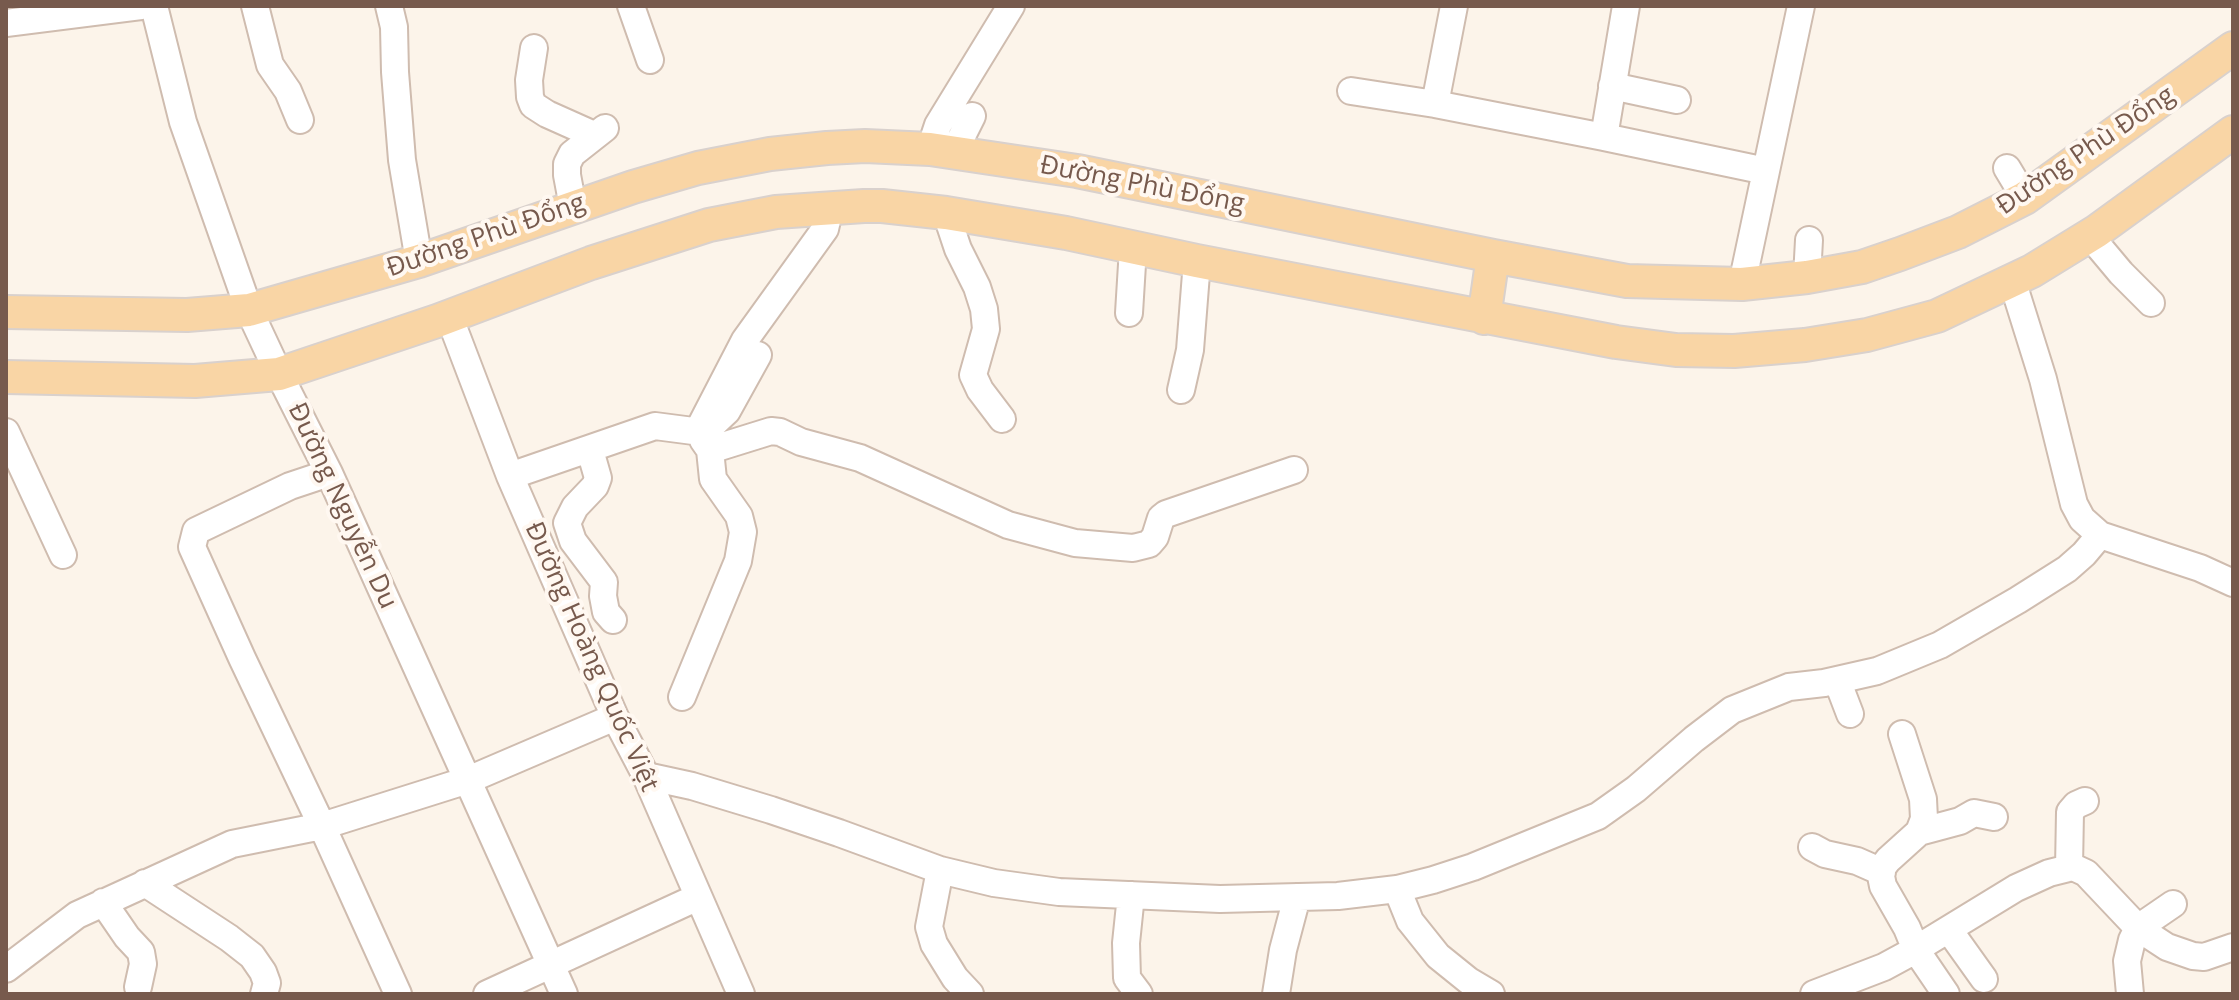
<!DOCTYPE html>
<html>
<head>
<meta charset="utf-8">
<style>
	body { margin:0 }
	#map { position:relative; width:2239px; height:1000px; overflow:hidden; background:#fcf4ea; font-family:"Open Sans",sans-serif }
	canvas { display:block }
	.frame { position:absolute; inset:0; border:8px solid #775a4d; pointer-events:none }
</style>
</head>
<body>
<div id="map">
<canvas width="2239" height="1000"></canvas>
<div class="frame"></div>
</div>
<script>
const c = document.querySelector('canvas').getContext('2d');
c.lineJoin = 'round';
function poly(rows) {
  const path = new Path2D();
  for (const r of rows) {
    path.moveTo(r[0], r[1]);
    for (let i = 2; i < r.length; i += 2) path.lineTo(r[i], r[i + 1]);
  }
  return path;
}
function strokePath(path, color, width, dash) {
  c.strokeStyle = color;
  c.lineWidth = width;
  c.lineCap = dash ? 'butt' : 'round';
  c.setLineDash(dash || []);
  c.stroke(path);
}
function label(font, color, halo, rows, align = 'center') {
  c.font = font + ' "Open Sans",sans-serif';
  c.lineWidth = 8;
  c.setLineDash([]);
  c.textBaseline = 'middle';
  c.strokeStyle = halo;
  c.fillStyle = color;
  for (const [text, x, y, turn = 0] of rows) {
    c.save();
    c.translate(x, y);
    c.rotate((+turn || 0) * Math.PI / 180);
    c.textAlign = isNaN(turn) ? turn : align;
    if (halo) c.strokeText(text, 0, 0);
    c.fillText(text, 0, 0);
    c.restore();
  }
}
const minor = poly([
	[154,6,183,122,249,310,279,374,329,473,564,994],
	[255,6,270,65,288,91,300,120],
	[389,6,394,27,395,72,402,160,419,261],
	[631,6,650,60],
	[1626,6,1604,137,1766,171,1742,284],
	[6,23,141,6],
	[534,48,529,80,530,97,533,105,547,114,594,135],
	[1612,86,1677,100],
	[1351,91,1435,104,1604,137],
	[1435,104,1454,6],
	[930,149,938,125,1011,6],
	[954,152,972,116],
	[2007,168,2025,198],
	[1766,171,1801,6],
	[573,207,567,175,567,164,572,154,605,128],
	[946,213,958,249,977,287,984,309,986,329,973,375,980,390,1002,419],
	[2090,236,2121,273,2151,303],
	[1807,277,1809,240],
	[2012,280,2043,379,2074,504,2082,519,2100,535,2200,568,2233,583],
	[1129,313,1133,248],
	[449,316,510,476,615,717,646,776,741,994],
	[1181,390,1190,350,1197,261],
	[6,432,63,555],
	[706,433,710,427,727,411,758,355],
	[590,450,598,478,595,486,575,507,567,523,573,541,604,582,603,596,606,612,613,620],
	[710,450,771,431,780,432,801,442,860,458,1008,525,1075,543,1133,548,1149,544,1155,537,1161,518,1166,514,1294,470],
	[329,473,290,486,196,531,192,547,242,658,322,826,398,994],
	[510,476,655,426,701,432],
	[1837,680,1850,714],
	[682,697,738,561,743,532,739,516,713,479,710,450,703,440,701,425,745,340,825,229,830,207],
	[1902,734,1923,799,1924,819,1919,832,1888,860,1882,868,1881,876,1883,886,1907,928,1916,950,1946,994],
	[646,776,692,786,771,810,839,833,940,870,994,883,1059,892,1220,899,1338,896,1397,889,1433,880,1473,867,1598,816,1636,789,1694,739,1732,710,1789,687,1824,683,1877,671,1940,645,2018,600,2067,569,2084,554,2100,535],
	[1919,832,1960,821,1974,813,1994,817],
	[1812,847,1825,854,1857,861,1882,872],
	[2069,868,2070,812,2076,805,2085,801],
	[940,870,929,927,934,944,955,978,970,994],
	[145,883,229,938,252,956,263,972,267,983,264,994],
	[1397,889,1410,921,1438,956,1469,981,1491,994],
	[1131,895,1126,943,1127,978,1139,994],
	[103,902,127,937,141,952,143,964,138,987],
	[1949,930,1984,979],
	[6,969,77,915,232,844,322,826,468,780,615,717],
	[487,994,698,897],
	[1276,994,1283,950,1297,897],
	[1814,994,1884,967,1908,954,2016,888,2049,873,2073,867,2086,873,2138,928,2167,947,2193,956,2204,957,2233,947],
	[2130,994,2127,961,2132,940,2138,928,2173,904]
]);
const major = poly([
	[6,312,187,315,249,310,419,261,633,187,698,168,770,154,827,148,865,146,930,149,1077,171,1493,256,1627,281,1742,284,1807,277,1862,267,1900,254,1958,232,2025,198,2233,48],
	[1484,318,1493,256],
	[6,377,195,381,279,374,437,321,591,263,709,225,776,212,864,206,882,206,946,213,1066,233,1197,261,1616,342,1676,350,1734,351,1805,345,1867,335,1937,316,2032,271,2097,231,2233,132]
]);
const streetNames = [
	["Đường Phù Đổng",2086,151,-34],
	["Đường Phù Đổng",1142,185,11],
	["Đường Phù Đổng",486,236,-19],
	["Đường Nguyễn Du",342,506,65],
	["Đường Hoàng Quốc Việt",591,657,66]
];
strokePath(minor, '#cfbcaf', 30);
strokePath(major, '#d9d1cd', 36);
strokePath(minor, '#fff', 26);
strokePath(major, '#f9d5a5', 32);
label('26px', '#775a4d', '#fff8f1', streetNames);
</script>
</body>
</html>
